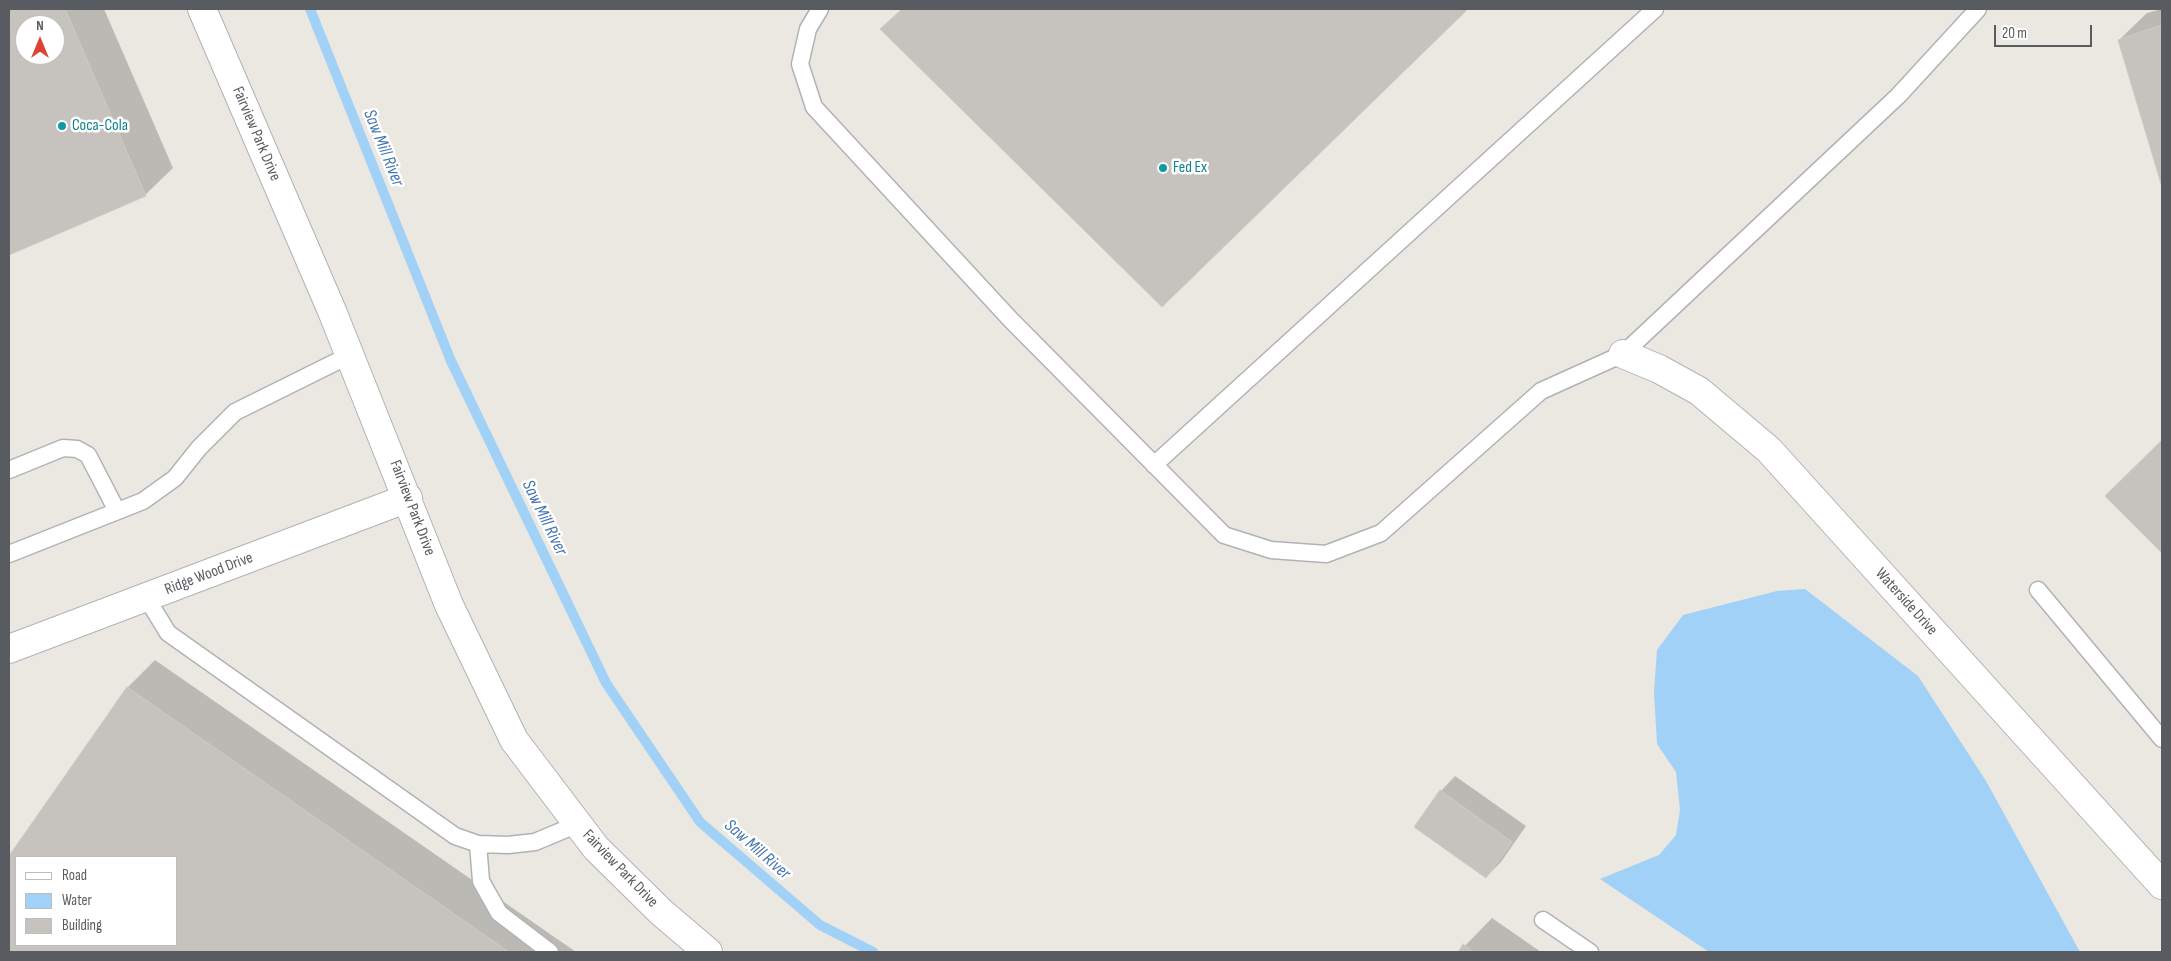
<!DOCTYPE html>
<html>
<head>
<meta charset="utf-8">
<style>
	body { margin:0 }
	#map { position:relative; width:2171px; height:961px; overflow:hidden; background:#eae8e0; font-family:"Sofia Sans Condensed",sans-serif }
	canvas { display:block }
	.frame { position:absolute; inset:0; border:10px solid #585b60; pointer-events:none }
	.legend { position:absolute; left:15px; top:856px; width:162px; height:90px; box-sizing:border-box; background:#fff; border:1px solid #bcbdbf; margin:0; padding:6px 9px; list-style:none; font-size:15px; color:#585b60 }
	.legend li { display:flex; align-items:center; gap:10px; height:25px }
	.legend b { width:25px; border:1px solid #bcbdbf }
	.north { position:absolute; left:15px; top:15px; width:50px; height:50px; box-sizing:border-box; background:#fff; border:1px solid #bcbdbf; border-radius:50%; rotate:0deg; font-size:14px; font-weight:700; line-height:20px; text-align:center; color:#585b60 }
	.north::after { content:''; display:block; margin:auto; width:18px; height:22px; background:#db4535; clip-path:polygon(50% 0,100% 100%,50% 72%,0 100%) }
	.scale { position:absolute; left:1994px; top:25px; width:98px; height:22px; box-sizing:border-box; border:2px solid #585b60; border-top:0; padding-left:6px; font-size:15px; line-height:18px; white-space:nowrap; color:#585b60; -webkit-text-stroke:4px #fff; paint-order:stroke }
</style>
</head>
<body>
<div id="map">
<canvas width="2171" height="961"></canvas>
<div class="frame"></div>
<ul class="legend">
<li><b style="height:6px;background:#fff"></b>Road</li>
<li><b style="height:14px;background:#a2d1f8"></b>Water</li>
<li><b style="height:14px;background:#c6c2bd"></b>Building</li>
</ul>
<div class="north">N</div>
<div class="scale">20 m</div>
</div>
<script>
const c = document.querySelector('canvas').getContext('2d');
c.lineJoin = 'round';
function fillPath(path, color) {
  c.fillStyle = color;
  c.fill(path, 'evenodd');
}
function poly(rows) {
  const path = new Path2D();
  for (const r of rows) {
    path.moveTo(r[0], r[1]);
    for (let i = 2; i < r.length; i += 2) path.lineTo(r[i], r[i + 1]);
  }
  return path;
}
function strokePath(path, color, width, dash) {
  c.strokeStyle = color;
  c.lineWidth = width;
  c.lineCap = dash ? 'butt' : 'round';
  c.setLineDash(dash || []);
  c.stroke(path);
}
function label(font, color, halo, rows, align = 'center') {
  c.font = font + ' "Sofia Sans Condensed",sans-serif';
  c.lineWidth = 5;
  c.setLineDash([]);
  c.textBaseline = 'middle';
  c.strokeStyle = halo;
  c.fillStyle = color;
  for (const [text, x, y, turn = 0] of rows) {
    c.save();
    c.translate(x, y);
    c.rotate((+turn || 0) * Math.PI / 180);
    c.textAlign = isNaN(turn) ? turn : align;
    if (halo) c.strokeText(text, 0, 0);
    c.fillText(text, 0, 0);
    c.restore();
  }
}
const water = poly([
	[1805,589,1918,676,1986,781,2080,952,1709,952,1600,879,1659,855,1676,835,1680,810,1676,772,1657,744,1654,692,1657,650,1683,615,1777,591]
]);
const shadow = poly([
	[9,9,104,9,173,168,145,195,9,254],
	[25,25,55,25,55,55,25,55],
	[903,9,1466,9,1162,306,882,29],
	[2162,9,2162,181,2119,40,2147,13],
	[2162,441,2162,552,2107,496],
	[155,660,576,952,9,952,9,858,128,687],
	[16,857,176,857,176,945,16,945],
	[1455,776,1526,826,1501,862,1486,877,1441,791],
	[1492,918,1541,952,1459,952]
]);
const stream = poly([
	[310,9,451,361,606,683,700,822,820,925,873,952]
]);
const building = poly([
	[9,9,65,9,146,196,9,255,9,9],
	[25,25,55,25,55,55,25,55,25,25],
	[902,9,1468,9,1162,307,880,29,902,9],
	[2162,25,2162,187,2118,40,2162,25],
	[2162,440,2162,553,2105,496,2162,440],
	[127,687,509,952,9,952,9,856,127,687],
	[16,857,176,857,176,945,16,945,16,857],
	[1440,790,1512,842,1486,878,1414,827,1440,790],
	[1463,944,1474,952,1458,952,1463,944]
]);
const service = poly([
	[820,9,808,29,800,64,814,107,1010,319,1224,535,1271,550,1326,554,1381,533,1541,391,1623,354,1898,96,1978,9],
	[1154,465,1655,9],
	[9,470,63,448,77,449,88,455,117,511],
	[9,554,143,501,175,478,199,448,235,412,350,355],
	[2038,590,2162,739],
	[146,597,168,633,455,836,478,844,508,845,535,842,578,824],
	[478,844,481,881,499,913,550,952],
	[1543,920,1590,952]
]);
const minor = poly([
	[202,9,332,311,449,605,514,740,596,848,661,912,708,952],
	[1623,354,1659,369,1699,391,1769,450,2162,885],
	[9,649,408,498]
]);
const markers = [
	[62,126,5,"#0f9aa8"],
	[1163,168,5,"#0f9aa8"]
];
const cultureNames = [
	["Coca-Cola",72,126],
	["Fed Ex",1173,168]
];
const streetNames = [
	["Fairview Park Drive",256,134,67],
	["Fairview Park Drive",412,508,69],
	["Ridge Wood Drive",209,574,-21],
	["Waterside Drive",1906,602,48],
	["Fairview Park Drive",620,869,46]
];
const waterNames = [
	["Saw Mill River",383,148,68],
	["Saw Mill River",544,518,64],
	["Saw Mill River",757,850,41]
];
fillPath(water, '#a2d1f8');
fillPath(shadow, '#0003');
strokePath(stream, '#a2d1f8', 10);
fillPath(building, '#c6c2bd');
strokePath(building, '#cecabf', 1);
strokePath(service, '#b0b2b7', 19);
strokePath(minor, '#b0b2b7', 30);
strokePath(service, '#fff', 16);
strokePath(minor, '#fff', 28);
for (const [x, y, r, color] of markers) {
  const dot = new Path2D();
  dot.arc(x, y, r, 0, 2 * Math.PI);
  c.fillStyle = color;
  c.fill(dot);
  strokePath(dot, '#fff', 2);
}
label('16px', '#0d838f', '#fff', cultureNames, 'left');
label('16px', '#585b60', '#fff', streetNames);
label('italic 18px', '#4577b0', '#fff', waterNames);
</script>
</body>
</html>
